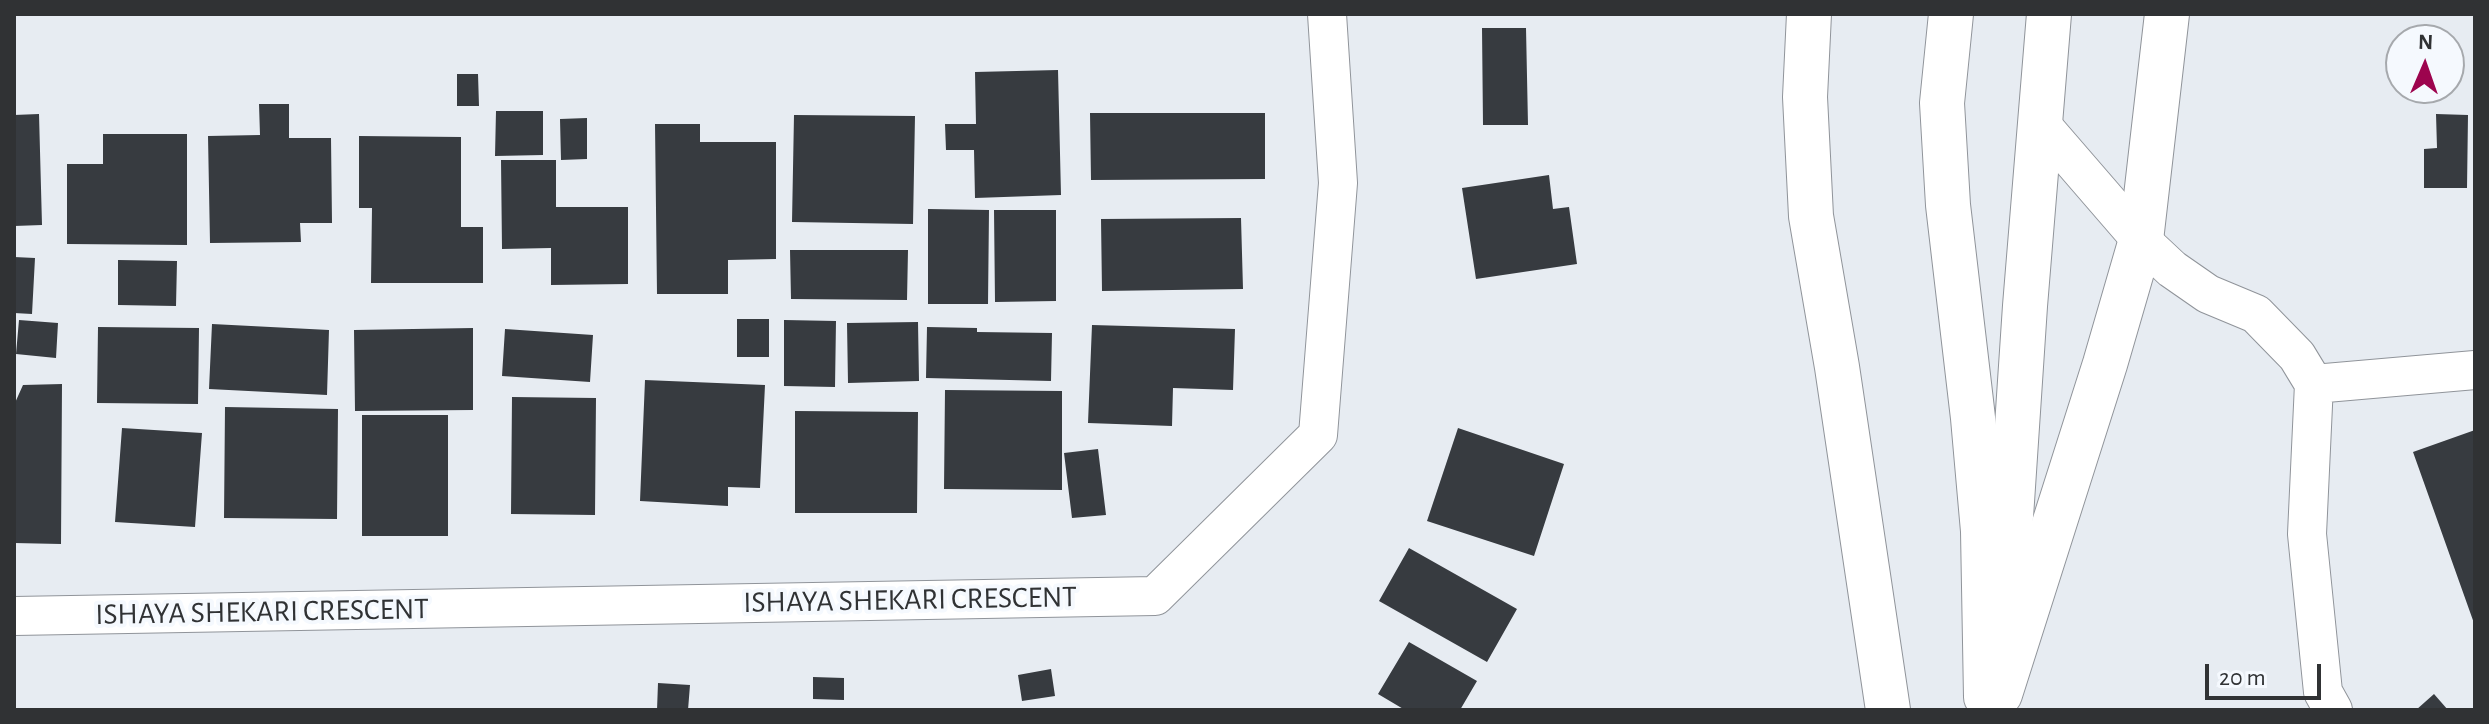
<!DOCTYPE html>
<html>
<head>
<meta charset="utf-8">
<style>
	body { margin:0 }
	#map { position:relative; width:2489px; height:724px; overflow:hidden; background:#e7ecf2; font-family:"Alegreya Sans",sans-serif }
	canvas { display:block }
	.frame { position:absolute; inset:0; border:16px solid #303234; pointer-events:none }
	.north { position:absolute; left:2385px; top:24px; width:80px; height:80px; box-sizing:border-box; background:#f5f9fe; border:2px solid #a6a9ad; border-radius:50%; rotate:2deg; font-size:22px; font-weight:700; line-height:32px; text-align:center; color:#303234 }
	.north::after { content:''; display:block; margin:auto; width:28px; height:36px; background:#9d044e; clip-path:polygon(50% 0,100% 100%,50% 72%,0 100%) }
	.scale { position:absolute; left:2205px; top:664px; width:116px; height:36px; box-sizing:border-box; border:4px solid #303234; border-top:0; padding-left:10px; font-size:24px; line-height:28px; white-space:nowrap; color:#303234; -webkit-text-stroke:6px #f5f9fe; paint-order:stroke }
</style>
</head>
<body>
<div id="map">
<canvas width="2489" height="724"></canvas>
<div class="frame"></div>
<div class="north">N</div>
<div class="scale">20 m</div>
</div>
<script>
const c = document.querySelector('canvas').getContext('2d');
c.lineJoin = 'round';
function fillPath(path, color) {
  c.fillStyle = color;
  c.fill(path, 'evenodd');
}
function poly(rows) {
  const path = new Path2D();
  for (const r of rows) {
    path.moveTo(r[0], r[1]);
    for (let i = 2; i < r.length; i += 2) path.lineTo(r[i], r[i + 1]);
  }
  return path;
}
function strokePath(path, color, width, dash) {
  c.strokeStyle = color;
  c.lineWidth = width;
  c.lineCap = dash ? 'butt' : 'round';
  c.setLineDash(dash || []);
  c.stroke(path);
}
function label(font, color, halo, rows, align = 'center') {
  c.font = font + ' "Alegreya Sans",sans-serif';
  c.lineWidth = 8;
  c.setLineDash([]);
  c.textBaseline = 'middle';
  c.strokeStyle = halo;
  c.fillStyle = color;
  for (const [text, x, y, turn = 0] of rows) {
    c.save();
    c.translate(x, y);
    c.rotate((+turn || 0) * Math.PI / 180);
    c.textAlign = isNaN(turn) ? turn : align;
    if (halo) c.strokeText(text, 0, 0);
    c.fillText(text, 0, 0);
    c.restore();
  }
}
const building = poly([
	[1482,28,1526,28,1528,125,1483,125],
	[1058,70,1061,195,975,198,974,150,946,150,945,124,976,124,975,72],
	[457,74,478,74,479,106,457,106],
	[259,104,289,104,289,138,331,138,332,223,300,223,301,242,210,243,208,136,260,135],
	[496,111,543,111,543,155,495,156],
	[1090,113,1265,113,1265,179,1091,180],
	[39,114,42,225,14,226,14,115],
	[2436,114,2468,115,2467,188,2424,188,2424,149,2437,148],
	[794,115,915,116,913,224,792,222],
	[587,118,587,159,561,160,560,119],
	[655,124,700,124,700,142,776,142,776,259,728,260,728,294,657,294],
	[103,134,187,134,187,245,67,244,67,164,103,164],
	[359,136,461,137,461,227,483,227,483,283,371,283,372,208,359,208],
	[501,160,556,160,556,207,628,207,628,284,551,285,551,248,502,249],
	[1549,175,1553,209,1569,207,1577,264,1476,279,1462,188],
	[928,209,989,210,988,304,928,304],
	[994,210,1056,210,1056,301,995,302],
	[1241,218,1243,289,1102,291,1101,219],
	[790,250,908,250,907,300,791,299],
	[14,257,35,258,32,314,14,313],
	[118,260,177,261,176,306,118,305],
	[737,319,769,319,769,357,737,357],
	[19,320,58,323,56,358,16,354],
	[784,320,836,321,835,387,784,386],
	[918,322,919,381,848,383,847,323],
	[212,324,329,330,327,395,209,389],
	[1092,325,1235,329,1233,390,1173,388,1172,426,1088,423],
	[98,327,199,328,198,404,97,403],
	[927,327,977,328,977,332,1052,333,1051,381,926,378],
	[473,328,473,410,355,411,354,330],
	[505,329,593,335,590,382,502,376],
	[645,380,765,385,760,488,728,487,728,506,640,501],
	[62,384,61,544,14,543,14,405,23,385],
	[945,390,1062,391,1062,490,944,489],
	[512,397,596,398,595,515,511,514],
	[225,407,338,409,337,519,224,518],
	[795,411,918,412,917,513,795,513],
	[362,415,448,415,448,536,362,536],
	[122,428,202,433,195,527,115,522],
	[1458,428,1564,464,1534,556,1427,521],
	[2475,430,2475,626,2413,452],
	[1098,449,1106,515,1072,518,1064,453],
	[1409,548,1517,609,1487,662,1379,601],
	[1409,642,1477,681,1460,710,1405,710,1378,694],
	[1051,669,1055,696,1022,701,1018,675],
	[813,677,844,678,844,700,813,699],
	[658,683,690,685,688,710,657,710],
	[2434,694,2448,710,2416,710]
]);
const minor = poly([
	[2039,122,2141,240,2172,269,2208,294,2256,314,2297,356,2314,384],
	[14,616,1155,596,1318,435,1338,183,1327,14],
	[2333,710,2323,692,2307,534,2314,384,2475,370]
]);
const major = poly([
	[1809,14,1805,97,1811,216,1837,367,1888,710],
	[2002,652,2025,306,2049,14]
]);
const highway = poly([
	[1951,14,1942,103,1948,205,1973,418,1983,531,1986,697],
	[2000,694,2105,364,2141,240,2167,14]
]);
const streetNames = [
	["ISHAYA SHEKARI CRESCENT",910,600,-1],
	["ISHAYA SHEKARI CRESCENT",262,612,-1]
];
fillPath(building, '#373b40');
strokePath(minor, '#90949a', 40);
strokePath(major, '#90949a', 46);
strokePath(highway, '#90949a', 46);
strokePath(minor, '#fff', 38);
strokePath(major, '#fff', 44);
strokePath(highway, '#fff', 44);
label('30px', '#303234', '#f5f9fe', streetNames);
</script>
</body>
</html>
